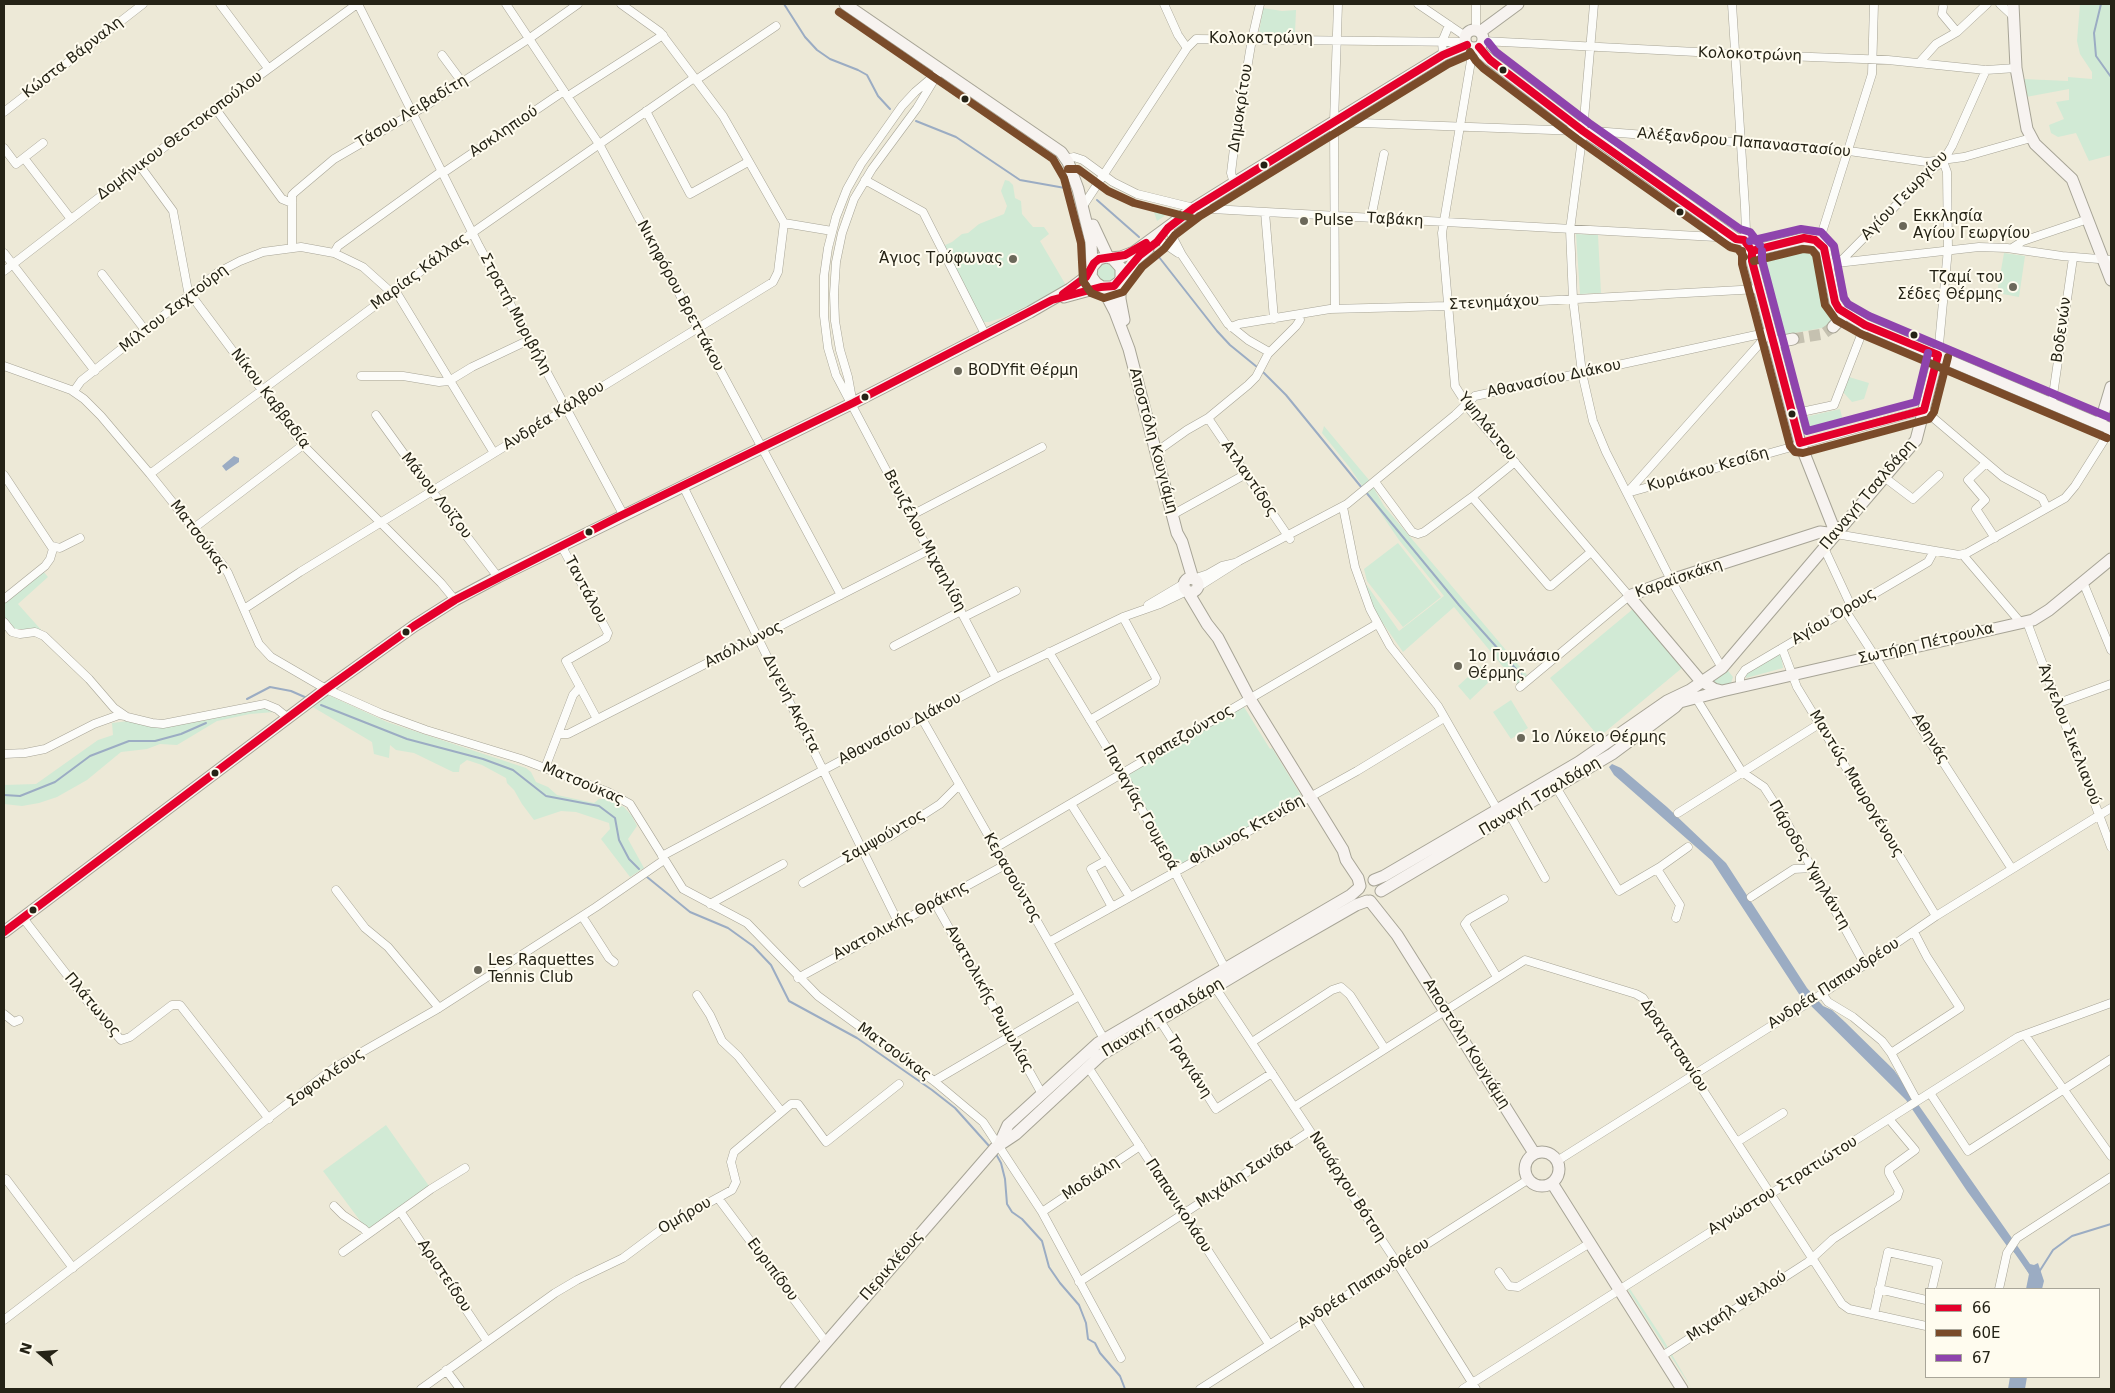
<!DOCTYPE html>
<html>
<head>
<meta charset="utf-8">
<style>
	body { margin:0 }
	#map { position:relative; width:2115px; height:1393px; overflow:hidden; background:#ede9d7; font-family:"DejaVu Sans",sans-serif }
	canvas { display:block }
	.frame { position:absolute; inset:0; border:5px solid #252316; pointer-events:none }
	.legend { position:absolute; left:1925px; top:1288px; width:175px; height:90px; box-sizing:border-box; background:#fffcef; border:1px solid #a8a598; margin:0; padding:6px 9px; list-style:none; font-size:15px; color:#252316 }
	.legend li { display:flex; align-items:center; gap:10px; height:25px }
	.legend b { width:25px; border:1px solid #a8a598 }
	.north { position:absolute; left:15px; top:1328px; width:50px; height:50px; -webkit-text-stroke:4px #fffcef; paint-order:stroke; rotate:288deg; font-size:14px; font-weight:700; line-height:20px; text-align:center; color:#252316 }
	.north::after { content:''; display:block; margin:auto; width:18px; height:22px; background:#252316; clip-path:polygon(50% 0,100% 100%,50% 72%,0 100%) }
</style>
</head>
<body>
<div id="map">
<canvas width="2115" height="1393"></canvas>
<div class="frame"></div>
<ul class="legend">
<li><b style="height:6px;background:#e4002b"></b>66</li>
<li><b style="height:6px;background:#7a4b2a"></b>60Ε</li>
<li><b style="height:6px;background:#8e44ad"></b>67</li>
</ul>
<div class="north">N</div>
</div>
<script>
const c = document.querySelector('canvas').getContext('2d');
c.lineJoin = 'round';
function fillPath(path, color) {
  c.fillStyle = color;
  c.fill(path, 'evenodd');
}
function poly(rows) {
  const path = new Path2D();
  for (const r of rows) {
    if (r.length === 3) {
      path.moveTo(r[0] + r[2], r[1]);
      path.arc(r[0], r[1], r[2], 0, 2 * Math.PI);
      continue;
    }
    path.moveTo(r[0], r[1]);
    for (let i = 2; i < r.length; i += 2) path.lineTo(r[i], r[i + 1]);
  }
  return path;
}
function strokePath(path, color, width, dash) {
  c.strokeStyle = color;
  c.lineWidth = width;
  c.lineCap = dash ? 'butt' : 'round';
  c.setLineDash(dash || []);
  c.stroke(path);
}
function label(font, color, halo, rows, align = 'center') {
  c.font = font + ' "DejaVu Sans",sans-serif';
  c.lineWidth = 4;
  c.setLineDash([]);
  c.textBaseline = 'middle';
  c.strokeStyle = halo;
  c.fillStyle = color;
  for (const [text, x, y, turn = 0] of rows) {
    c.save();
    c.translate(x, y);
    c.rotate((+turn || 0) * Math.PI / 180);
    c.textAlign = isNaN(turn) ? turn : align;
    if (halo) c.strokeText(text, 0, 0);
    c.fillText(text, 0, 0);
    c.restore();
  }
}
const green = poly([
	[2080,4,2111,4,2111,155,2089,161,2076,133,2058,137,2051,133,2049,125,2064,119,2056,102,2069,100,2069,89,2026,97,2023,79,2068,81,2068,77,2092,79,2092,72,2080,54,2077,41],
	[1263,8,1282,11,1296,10,1295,34,1259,33],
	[1005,180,1009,181,1013,185,1015,198,1021,201,1022,214,1033,227,1044,227,1049,234,1040,241,1067,287,1004,317,989,322,981,322,943,246,952,242,962,234,968,233,979,224,1004,214,1007,206,1001,191],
	[1156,206,1172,211,1157,221,1153,209],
	[1576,234,1598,235,1601,293,1580,294],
	[1803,244,1812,245,1834,323,1832,326,1779,336,1774,335,1757,265,1772,252],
	[2004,253,2025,256,2019,297,1997,293],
	[1110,261,1118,273,1112,283,1098,282,1095,268,1096,266],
	[1849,377,1869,383,1864,399,1852,402,1843,392],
	[1840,409,1843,421,1803,432,1799,415,1804,414,1805,417],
	[1324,426,1369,480,1384,506,1527,675,1518,685,1454,607,1403,652,1375,612,1363,585,1366,584,1399,631,1444,596,1399,540,1350,468,1322,433],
	[1398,543,1441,597,1403,627,1367,581,1364,569],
	[43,571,48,577,18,604,43,632,37,629,13,629,4,618,4,601],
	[1633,609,1682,668,1599,737,1550,678],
	[1778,654,1781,655,1783,668,1746,678,1746,673],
	[1480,666,1492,679,1470,700,1458,686],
	[1725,667,1733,677,1731,683,1715,686,1710,678],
	[326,694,387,722,526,768,531,772,536,782,548,787,557,795,594,803,599,799,605,799,624,807,632,816,637,826,628,839,644,868,630,877,601,839,610,829,609,823,576,812,561,811,534,820,522,804,514,790,507,783,506,778,482,765,467,760,460,765,459,772,453,772,414,753,396,750,390,745,389,758,374,754,372,742,311,706],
	[1511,700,1528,728,1511,739,1493,712],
	[266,707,272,709,274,712,250,714,217,721,177,745,160,744,147,749,121,752,87,780,57,797,39,803,22,806,4,804,4,785,36,784,98,740,113,735,112,723,128,721,162,727],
	[1244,707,1270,749,1272,748,1302,797,1176,868,1127,774],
	[386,1125,429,1186,367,1230,323,1171],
	[1630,1289,1663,1339,1692,1389,1628,1290]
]);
const water = poly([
	[234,456,239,458,239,462,226,471,222,466],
	[1612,764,1621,768,1667,807,1726,863,1807,988,1823,1006,1832,1010,1845,1022,1894,1070,2023,1254,2030,1264,2034,1265,2038,1263,2044,1281,2042,1289,2026,1289,2029,1274,2018,1256,2007,1246,1967,1191,1906,1100,1799,994,1712,861,1614,775,1609,767],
	[2010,1377,2027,1377,2025,1389,2008,1389]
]);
const stream = poly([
	[784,4,805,37,817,50,830,59,858,70,867,75,878,96,890,109],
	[2101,4,2094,33,2096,56,2111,77],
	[916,121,956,137,1020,180,1065,188],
	[1097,200,1139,237],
	[1155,252,1217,331,1230,345,1257,367],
	[1263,372,1286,395,1362,488],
	[1365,491,1459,605,1524,678],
	[247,699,270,687,291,691,307,698],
	[321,705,407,739,483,759,513,770,546,796,599,806,615,818,619,840,629,859,639,869],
	[4,795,20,796,55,782,90,756,129,741,155,741,181,734,206,723],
	[647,877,690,912,728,928,753,946,771,965,789,1001,857,1038,932,1090,955,1108,990,1147],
	[996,1154,1001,1163,1005,1179,1007,1204,1012,1212,1022,1219,1042,1241,1049,1267,1060,1283,1079,1305,1086,1323,1088,1339,1095,1343,1100,1353,1120,1376,1125,1389],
	[2015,1252,2031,1275],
	[2039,1272,2053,1250,2072,1236,2111,1224]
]);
const secondaryTunnel = poly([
	[1793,339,1823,334,1833,327]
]);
const street = poly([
	[220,4,268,68],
	[358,4,479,246,623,514],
	[506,4,599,144,841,595],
	[621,4,660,32,723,116,784,223],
	[1164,4,1178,35,1187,48],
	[1418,4,1465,36],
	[1594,4,1583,131,1570,230,1573,299,1582,373,1593,421,1606,452,1671,580,1722,668],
	[1732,4,1745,207,1746,231,1744,240],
	[2000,4,2013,16],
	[1943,7,1942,14,1957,32],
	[1476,30,1476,4],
	[1483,41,1735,54,1888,60,1986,70,2016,68],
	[1473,49,1442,233,1455,386,1471,411,1629,596,1520,687],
	[442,55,462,82],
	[1443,55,1442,42,1449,25],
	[1919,63,1936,44,1957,32,1987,4],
	[941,70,915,92,902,106,861,164,847,189,836,217,828,248,824,276,824,316,828,348,836,375,996,678],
	[696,80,776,26],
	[568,96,663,35],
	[215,108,282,199,292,203],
	[646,111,690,194,748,162],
	[4,112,143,4],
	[1334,122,1607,132,1849,151,1927,162,1964,157,2031,138],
	[4,148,16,164,43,143],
	[24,158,71,219],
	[1066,159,1074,157,1083,160,1113,182,1137,194,1194,208,1734,238],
	[140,166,173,211,188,291,303,445,441,583,455,600],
	[443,173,564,91],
	[865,180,923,212,985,334],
	[1234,183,1231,173,1235,140,1252,39,1260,4],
	[1085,203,1187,48,1196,39,1465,42],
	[1265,212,1274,319],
	[1371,218,1384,154],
	[1168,228,1182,255,1228,324,1248,340,1269,352],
	[1159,240,1178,253],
	[1819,242,1872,74,1874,4],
	[292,247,292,195,295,192,334,159,427,105,530,38,578,4],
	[2012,248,2023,241,2088,219],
	[4,253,95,371],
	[334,253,338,246,442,171],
	[1840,262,1930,171,1943,161,1952,146,1986,70],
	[1828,264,1979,247,2007,248,2062,256,2111,260],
	[4,271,215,108,357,4],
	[102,274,145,330],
	[395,290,494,453],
	[1335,309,1334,122,1338,4],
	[1231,327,1239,324,1330,309,1448,306,1759,289],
	[1938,355,1948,249,1947,172,1943,161],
	[4,366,71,390,84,399,101,416,150,474,222,564,228,573,259,644,271,657,326,689,382,714,426,730,521,759,608,792,630,804,683,889,747,923,818,996,934,1081,983,1122,1042,1212,1121,1358],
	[361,376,403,376,439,382,449,381,472,367,529,340],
	[74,391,81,381,217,273,240,261,263,252,301,247,334,253,363,267,392,293],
	[852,399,848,377,840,350,835,321,834,294,836,262,842,233,854,199,872,169,917,108,937,75],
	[2052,402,2073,258],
	[1792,414,1834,405,1865,325],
	[376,415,412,465,498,577],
	[1208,418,1290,539],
	[1156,452,1187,430,1208,418,1248,385,1256,377,1268,354,1296,326,1300,320,1299,315],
	[1986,463,1968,480,1985,500,1976,509,1995,538],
	[150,474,472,233,694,78],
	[4,475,53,549,50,559,45,566,4,599],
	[1884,477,1913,499,1939,475],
	[1375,482,1412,532,1418,534,1424,532,1472,497,1515,462],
	[683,486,898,922],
	[1627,493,1924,410,2003,477,2042,498,2047,508],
	[1627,493,1770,332],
	[1472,497,1549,586,1551,586,1591,552],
	[1343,507,1355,567,1370,609,1390,646,1438,706,1497,809],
	[1172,515,1246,474],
	[910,516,1042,447],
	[194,528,303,445],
	[1836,534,1959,555,1967,553,2065,498,2075,486,2111,429],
	[561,545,608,633,606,638,566,661,597,719],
	[52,546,60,548,80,538],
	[1824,548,1851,606],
	[1963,555,2021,623],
	[1193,579,1208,574,1222,566,1235,563],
	[2083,582,2111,650],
	[1198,587,1239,561,1347,504,1455,415,1475,396,1770,332],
	[1148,605,1185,583],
	[244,609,300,572,773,282,778,272,784,223,832,231],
	[1845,610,2012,869],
	[964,617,1016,591],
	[4,622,12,632,20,634,35,632,44,636,89,679,114,708,127,717,152,723,163,724,265,704,277,709,288,718],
	[2027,622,2111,847],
	[894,646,961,611],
	[1782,648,1797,687,1936,916],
	[1049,652,1127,781,1225,968],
	[1740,687,1740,677,1745,670,1928,562,1934,551],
	[1696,698,1742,772,1764,787,1786,821,1865,965],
	[2056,704,2111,684],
	[921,717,1104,1039],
	[1090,720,1155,682,1156,678,1123,617],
	[559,734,568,734,929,550],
	[4,754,25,753,45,749,94,724,119,715,125,716],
	[545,768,573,695,580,687],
	[1556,787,1619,891,1660,867,1688,847],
	[1071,804,1130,897],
	[1678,813,1819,724],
	[1510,815,1545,878],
	[995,848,1377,624],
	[662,856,996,678,1123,617,1160,604,1187,591],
	[1107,860,1091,869,1112,907],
	[1657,869,1680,905,1676,918],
	[803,883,862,849,889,837,940,804,959,785],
	[336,890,365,928,388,947,439,1008],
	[1751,897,1794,869,1812,868],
	[935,903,1042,1094],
	[710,904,783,864],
	[582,916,609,958,614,962],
	[23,918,88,1002,121,1040,130,1037,172,1005,180,1005,269,1119],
	[1049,942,1357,771,1444,718],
	[1497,977,1465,924,1469,919,1504,899],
	[798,978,1005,865],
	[1215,987,1397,1263,1476,1389],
	[1822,994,1828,1002,1853,1017,1882,1041,1891,1053,1917,1101],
	[697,995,710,1015,722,1041,738,1056,781,1111],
	[4,1014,14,1022,19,1020],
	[1159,1019,1216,1109,1272,1073],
	[2025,1035,2111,1156],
	[1252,1042,1332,990,1341,987,1350,995,1385,1049],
	[1891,1053,1960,1008,1927,957,1914,932],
	[1088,1067,1269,1344],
	[934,1081,1079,996],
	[1930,1093,1968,1151,2111,1059],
	[1294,1107,1525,960,1636,994,1643,998,1842,1304,1849,1309,1926,1326],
	[1737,1142,1783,1113],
	[1557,1161,1822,994,1936,916,2111,808],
	[6,1179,73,1268],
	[718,1198,826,1342],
	[334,1206,343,1215,364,1229,368,1234],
	[400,1211,487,1341],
	[1042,1212,1140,1146],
	[343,1252,431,1189,465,1168],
	[1499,1272,1509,1286,1518,1287,1590,1243],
	[1079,1282,1310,1131],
	[1879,1289,1926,1300],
	[1999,1289,2007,1253,2017,1238,2111,1177],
	[1874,1314,1888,1252,1938,1263,1932,1289],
	[1314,1316,1360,1389],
	[4,1320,334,1068,439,1008,596,907,664,860],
	[1662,1356,1808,1262,1833,1239,1897,1197,1899,1191,1889,1173,1889,1169,1915,1150,1889,1119],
	[446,1370,460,1389],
	[421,1389,555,1293,577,1280,623,1258,666,1226,732,1190,736,1182,731,1162,734,1152,791,1104,798,1104,826,1142,899,1084],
	[1200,1389,1529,1179],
	[1463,1389,2018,1037,2111,1003]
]);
const secondary = poly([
	[845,4,1061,152,1068,162,1078,189,1091,242,1092,267],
	[2013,4,2016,68,2027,129,2035,144,2072,179,2111,280],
	[1474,39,9],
	[1480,32,1518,4],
	[1479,47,1483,54,1490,60,1583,131,1603,144,1736,239,1744,240,1752,251],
	[1093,225,1108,257],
	[1752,251,1752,261,1800,443,1836,534,1820,532,1671,580,1629,596,1699,679,1714,689,1722,691,2033,620,2049,610,2111,559],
	[1752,251,1802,239,1817,241,1825,250,1835,302,1841,311,1865,325,2111,429],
	[1110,258,1121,257,1134,252,1194,208,1234,183,1443,55,1467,45],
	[1121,278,1121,268,1112,258,1106,257,1099,259,1092,267,1091,276,1096,283,1102,287,1112,287,1119,282,1135,260,1148,249],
	[1120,280,1120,299,1124,320],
	[1102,287,1115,312,1129,349,1177,533,1182,542,1193,579],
	[1064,297,1101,287],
	[1833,327,1845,314],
	[1773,343,1793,339],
	[2100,424,2111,387],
	[1191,585,7],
	[1188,592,1207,624,1218,638,1250,699,1343,850,1346,860,1358,878,1360,886],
	[1680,702,1722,691],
	[1374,880,1384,876,1579,762,1667,701,1690,690,1722,668,1916,440,1938,355],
	[1381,891,1612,754,1675,707,1689,692],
	[1370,901,1397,935,1534,1153],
	[4,932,326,689,414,626,455,600,498,577,853,403,1030,312,1070,289,1086,277,1091,270],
	[999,1145,1008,1125,1098,1043,1351,895,1359,888],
	[1542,1169,17],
	[1552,1183,1682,1389],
	[786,1389,995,1148,1016,1134,1101,1055,1269,955,1356,905,1367,901]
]);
const bus1 = poly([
	[1479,47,1490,60,1583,131,1736,239,1744,240,1752,251],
	[1804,238,1815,240,1824,248,1835,302,1839,309,1865,325,1938,355,1924,410,1800,443,1752,261,1752,251,1804,238],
	[1063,294,1086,277,1094,263,1099,259,1125,255,1146,243],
	[4,932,326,689,414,626,455,600,618,517,853,403,1052,300,1101,287,1114,286,1140,255,1157,242,1168,228,1194,208,1443,55,1467,45]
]);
const bus2 = poly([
	[839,12,1053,159,1064,178,1081,243,1083,281,1091,293,1104,298,1123,292,1142,267,1164,249,1175,235,1200,216,1448,64,1471,54],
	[1470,52,1476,61,1483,68,1577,139,1730,247,1738,249,1744,257],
	[1068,169,1078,169,1108,191,1134,203,1192,218],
	[1742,251,1742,264,1790,446,1795,452,1803,453,1929,419,1934,412,1948,357],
	[1754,261,1803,249,1812,250,1816,255,1825,305,1836,320,1861,334,2107,438]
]);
const bus3 = poly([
	[1488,42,1496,52,1589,123,1740,229,1750,232,1760,245],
	[1750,241,1801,229,1821,232,1834,246,1844,298,1848,304,1869,316,2111,418],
	[1762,251,1762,260,1807,431,1916,402,1928,353]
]);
const markers = [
	[1503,70,4.5,"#252316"],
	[965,99,4.5,"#252316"],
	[1264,165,4.5,"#252316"],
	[1680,212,4.5,"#252316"],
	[1304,221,5,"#6b685a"],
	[1903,226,5,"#6b685a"],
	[1013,259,5,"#6b685a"],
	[2013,287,5,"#6b685a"],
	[1914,335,4.5,"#252316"],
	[958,371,5,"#6b685a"],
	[865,397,4.5,"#252316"],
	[1792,414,4.5,"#252316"],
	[589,532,4.5,"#252316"],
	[406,632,4.5,"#252316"],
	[1458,666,5,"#6b685a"],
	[1521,738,5,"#6b685a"],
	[215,773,4.5,"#252316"],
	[33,910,4.5,"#252316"],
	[478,970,5,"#6b685a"]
];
const streetNames = [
	["Κολοκοτρώνη",1261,39],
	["Κολοκοτρώνη",1750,55,2],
	["Κώστα Βάρναλη",73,58,-38],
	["Δημοκρίτου",1241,108,-81],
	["Τάσου Λειβαδίτη",412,112,-31],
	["Ασκληπιού",504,132,-34],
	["Δομήνικου Θεοτοκοπούλου",180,136,-37],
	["Αλέξανδρου Παπαναστασίου",1744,143,5],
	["Αγίου Γεωργίου",1905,196,-46],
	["Ταβάκη",1395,220,3],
	["Μαρίας Κάλλας",420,272,-37],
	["Νικηφόρου Βρεττάκου",680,296,62],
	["Στενημάχου",1494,303,-3],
	["Μίλτου Σαχτούρη",174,309,-38],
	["Στρατή Μυριβήλη",515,314,62],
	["Βοδενών",2062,330,-82],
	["Αθανασίου Διάκου",1554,379,-12],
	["Νίκου Καββαδία",270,399,53],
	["Ανδρέα Κάλβου",554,416,-32],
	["Υψηλάντου",1487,427,51],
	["Αποστόλη Κουγιάμη",1153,441,75],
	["Κυριάκου Κεσίδη",1708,470,-16],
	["Ατλαντίδος",1249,479,56],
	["Παναγή Τσαλδάρη",1868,495,-50],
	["Μάνου Λοϊζου",436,496,52],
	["Ματσούκας",199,537,53],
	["Βενιζέλου Μιχαηλίδη",924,541,62],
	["Καραϊσκάκη",1679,579,-19],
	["Ταντάλου",585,590,62],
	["Αγίου Όρους",1834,617,-31],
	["Σωτήρη Πέτρουλα",1926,644,-13],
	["Απόλλωνος",744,645,-27],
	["Διγενή Ακρίτα",791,704,63],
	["Αθανασίου Διάκου",900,729,-28],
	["Άγγελου Σικελιανού",2069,735,69],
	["Τραπεζούντος",1186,736,-30],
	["Αθηνάς",1930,739,58],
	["Ματσούκας",583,784,23],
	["Μαντώς Μαυρογένους",1856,784,59],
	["Παναγή Τσαλδάρη",1540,797,-31],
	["Παναγίας Γουμερά",1140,808,61],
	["Φίλωνος Κτενίδη",1247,831,-29],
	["Σαμψούντος",884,837,-30],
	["Πάροδος Υψηλάντη",1809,865,60],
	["Κερασούντος",1012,878,60],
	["Ανατολικής Θράκης",901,921,-28],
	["Ανδρέα Παπανδρέου",1834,984,-33],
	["Ανατολικής Ρωμυλίας",989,999,61],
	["Πλάτωνος",92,1005,50],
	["Παναγή Τσαλδάρη",1163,1018,-31],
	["Αποστόλη Κουγιάμη",1466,1044,58],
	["Δραγατσανίου",1674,1046,56],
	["Ματσούκας",894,1052,36],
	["Τραγιάνη",1189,1067,58],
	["Σοφοκλέους",326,1078,-35],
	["Μιχάλη Σανίδα",1245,1174,-33],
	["Μοδιάλη",1091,1179,-34],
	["Αγνώστου Στρατιώτου",1783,1186,-32],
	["Ναυάρχου Βότση",1347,1187,57],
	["Παπανικολάου",1178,1206,57],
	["Ομήρου",685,1216,-30],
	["Περικλέους",892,1266,-49],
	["Ευριπίδου",772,1270,53],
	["Αριστείδου",444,1276,56],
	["Ανδρέα Παπανδρέου",1364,1284,-33],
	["Μιχαήλ Ψελλού",1737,1307,-33]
];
const poiNames = [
	["Εκκλησία",1913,217],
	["Αγίου Γεωργίου",1913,234],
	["Pulse",1314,221],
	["Άγιος Τρύφωνας",1003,259,"right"],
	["Τζαμί του",2003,278,"right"],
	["Σέδες Θέρμης",2003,295,"right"],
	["BODYfit Θέρμη",968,371],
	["1ο Γυμνάσιο",1468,657],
	["Θέρμης",1468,674],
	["1ο Λύκειο Θέρμης",1531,738],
	["Les Raquettes",488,961],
	["Tennis Club",488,978]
];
fillPath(green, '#d1ead5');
fillPath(water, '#9bacc3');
strokePath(stream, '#9bacc3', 2);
strokePath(secondaryTunnel, '#c5c1b0', 11, [11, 5.5]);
strokePath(street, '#a7a496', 9);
strokePath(secondary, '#a7a496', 13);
strokePath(street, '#fcfcf9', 8);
strokePath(secondary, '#f7f3f0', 11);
strokePath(bus1, '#e4002b', 8);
strokePath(bus2, '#7a4b2a', 8);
strokePath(bus3, '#8e44ad', 8);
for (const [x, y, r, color] of markers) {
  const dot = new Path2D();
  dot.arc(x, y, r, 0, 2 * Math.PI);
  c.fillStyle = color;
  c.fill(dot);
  strokePath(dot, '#fffcef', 2);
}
label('15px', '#252316', '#fffcef', streetNames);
label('15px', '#252316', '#fffcef', poiNames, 'left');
</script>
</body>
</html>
